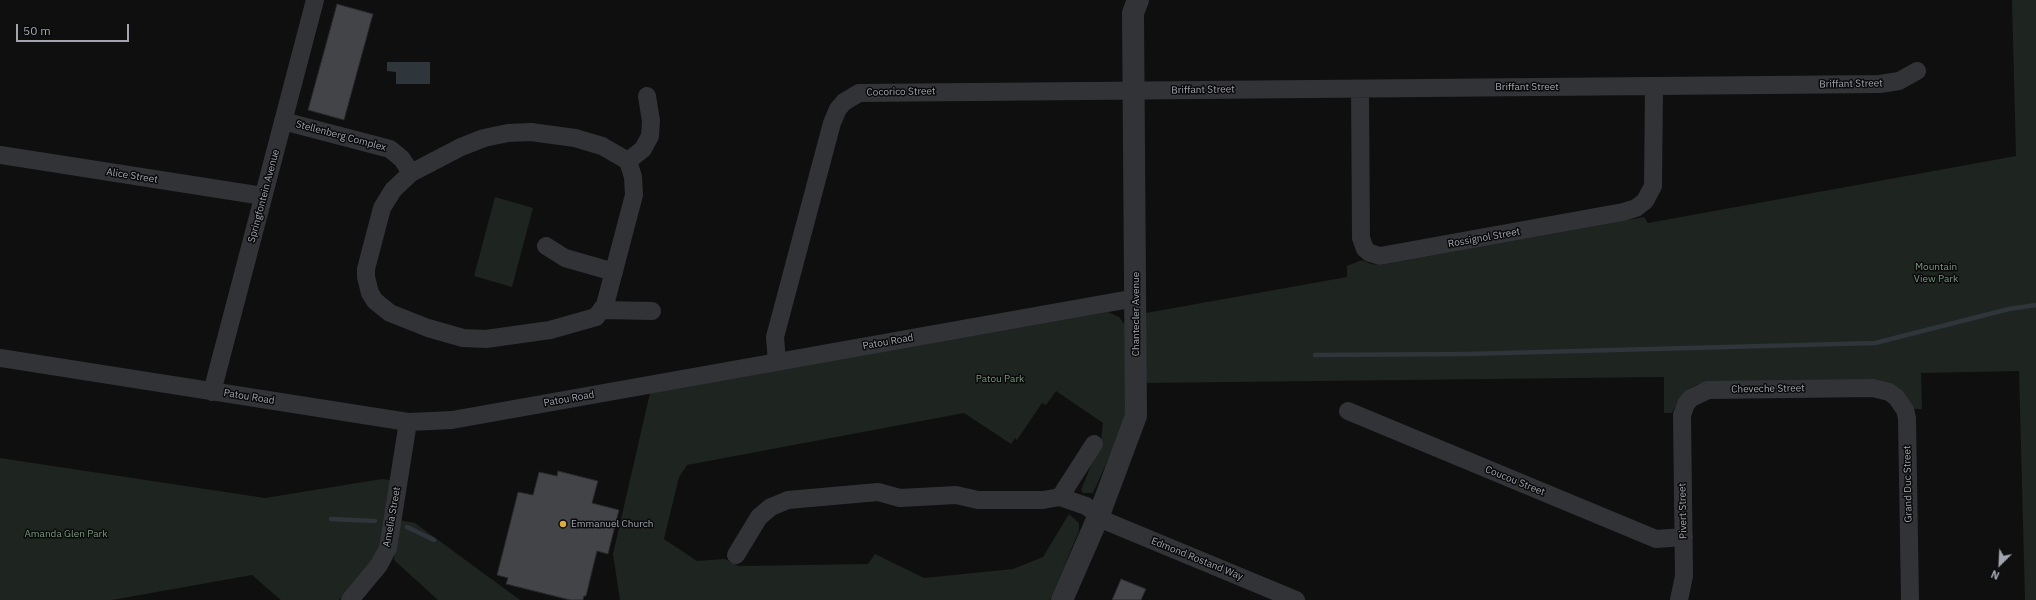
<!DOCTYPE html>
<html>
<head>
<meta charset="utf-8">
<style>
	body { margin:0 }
	#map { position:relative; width:2036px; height:600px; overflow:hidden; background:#0f0f10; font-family:"IBM Plex Sans",sans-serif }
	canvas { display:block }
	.north { position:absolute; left:1980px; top:544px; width:40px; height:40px; -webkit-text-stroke:3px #0a0a0b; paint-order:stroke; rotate:204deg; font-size:11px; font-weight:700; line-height:16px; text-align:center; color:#a2a5af }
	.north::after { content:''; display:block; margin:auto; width:14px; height:18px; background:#a2a5af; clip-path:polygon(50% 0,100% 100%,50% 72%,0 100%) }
	.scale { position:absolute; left:16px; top:24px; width:113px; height:18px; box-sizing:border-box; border:2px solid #a2a5af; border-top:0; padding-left:5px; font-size:12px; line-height:14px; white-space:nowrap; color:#a2a5af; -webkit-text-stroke:3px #0a0a0b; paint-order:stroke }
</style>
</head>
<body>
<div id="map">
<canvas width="2036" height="600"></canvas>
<div class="north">N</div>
<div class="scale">50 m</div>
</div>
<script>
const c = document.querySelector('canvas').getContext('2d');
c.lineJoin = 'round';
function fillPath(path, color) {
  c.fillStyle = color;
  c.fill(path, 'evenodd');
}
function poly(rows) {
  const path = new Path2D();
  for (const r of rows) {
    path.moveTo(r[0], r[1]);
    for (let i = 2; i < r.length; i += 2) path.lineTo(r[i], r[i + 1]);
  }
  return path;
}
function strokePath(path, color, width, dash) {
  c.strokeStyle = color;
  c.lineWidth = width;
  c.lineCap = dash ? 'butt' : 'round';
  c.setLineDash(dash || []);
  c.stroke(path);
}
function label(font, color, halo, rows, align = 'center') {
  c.font = font + ' "IBM Plex Sans",sans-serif';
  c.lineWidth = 3;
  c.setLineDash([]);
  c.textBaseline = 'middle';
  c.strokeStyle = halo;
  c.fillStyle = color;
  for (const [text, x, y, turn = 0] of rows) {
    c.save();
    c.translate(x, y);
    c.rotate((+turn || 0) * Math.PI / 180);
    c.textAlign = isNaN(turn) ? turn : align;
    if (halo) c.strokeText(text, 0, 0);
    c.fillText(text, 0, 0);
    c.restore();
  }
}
const green = poly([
	[2012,0,2036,0,2036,600,2025,600,2019,371,1921,373,1922,409,1912,409,1875,380,1698,384,1687,390,1678,401,1672,413,1664,413,1664,377,1145,383,1146,313,1347,277,1347,266,1362,260,1371,264,1381,265,1644,217,1648,223,2016,156],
	[495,197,533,208,512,287,474,276],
	[1108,312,1119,317,1125,325,1126,411,1123,426,1093,493,1083,493,1081,490,1101,441,1103,423,1056,391,1046,405,1042,403,1017,440,1015,438,1011,444,964,413,687,465,679,477,664,539,697,561,725,559,739,566,868,564,875,554,924,578,1013,569,1043,557,1069,514,1079,523,1079,531,1050,600,620,600,613,554,650,393],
	[0,458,265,498,382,479,390,480,379,549,370,565,339,600,281,600,252,575,112,600,0,600],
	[399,520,415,523,520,600,438,600,394,560]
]);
const water = poly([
	[387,62,430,62,430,84,396,84,396,72,387,71]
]);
const stream = poly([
	[1315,355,1466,354,1875,343,2009,309,2036,305],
	[331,519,375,521],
	[407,527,434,540]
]);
const building = poly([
	[337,4,373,14,344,120,308,110,337,4],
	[558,471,598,481,592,503,619,510,608,554,597,551,586,596,584,596,583,600,570,600,506,584,508,578,497,575,518,492,533,495,539,472,557,476,558,471],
	[1121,579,1146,589,1141,600,1112,600,1121,579]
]);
const minor = poly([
	[1360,89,1361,238,1365,249,1370,253,1380,256,1623,212,1636,208,1645,201,1653,186,1654,86],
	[283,121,390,149,402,159,411,173],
	[0,155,263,196],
	[628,161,633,177,634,195,605,305,596,317,550,330,486,339,463,338,428,328,390,313,375,301,370,293,366,277,366,269,382,208,393,190,411,173,461,147,484,138,508,133,531,132,575,138,602,146,628,161,643,149,650,136,651,121,647,96],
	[546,246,565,258,614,272],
	[603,310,652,311],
	[0,358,408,422,431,421,452,420,1136,298],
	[777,362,775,337,832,123,838,109,844,102,859,93,1880,84,1899,81,1917,71],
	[212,392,315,0],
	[1348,411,1656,539,1684,537],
	[1060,497,1094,444],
	[736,555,759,517,771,507,788,500,878,492,900,498,956,495,978,500,1043,500,1060,497,1086,506,1108,522,1296,600],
	[350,600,379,565,388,548,408,422],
	[1679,600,1684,576,1682,415,1686,404,1691,398,1708,390,1873,388,1889,392,1896,397,1905,410,1907,418,1910,600]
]);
const tertiary = poly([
	[1062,600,1099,515,1136,416,1133,13,1138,0]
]);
const markers = [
	[563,524,4,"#dbad3c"]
];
const streetNames = [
	["Briffant Street",1851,84,-1],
	["Briffant Street",1527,87],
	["Briffant Street",1203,90,-1],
	["Cocorico Street",901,92,-1],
	["Stellenberg Complex",341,136,15],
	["Alice Street",132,176,9],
	["Springfontein Avenue",264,196,-75],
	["Rossignol Street",1484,238,-10],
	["Chantecler Avenue",1136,314,-90],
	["Patou Road",888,342,-10],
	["Cheveche Street",1768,389,-1],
	["Patou Road",249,397,9],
	["Patou Road",569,399,-10],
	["Coucou Street",1515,481,22],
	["Grand Duc Street",1908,484,-91],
	["Pivert Street",1683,511,-91],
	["Amelia Street",392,517,-80],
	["Edmond Rostand Way",1197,559,22]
];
const parkNames = [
	["Mountain",1936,267],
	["View Park",1936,279],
	["Patou Park",1000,379],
	["Amanda Glen Park",66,534]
];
const poiNames = [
	["Emmanuel Church",571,524]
];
fillPath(green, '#1e241f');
fillPath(water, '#2e353b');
strokePath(stream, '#2e353b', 4.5);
fillPath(building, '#434448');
strokePath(building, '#29292c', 1);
strokePath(minor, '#323337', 18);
strokePath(tertiary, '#323337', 22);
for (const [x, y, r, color] of markers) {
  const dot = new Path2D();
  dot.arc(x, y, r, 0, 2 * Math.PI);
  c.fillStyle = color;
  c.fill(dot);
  strokePath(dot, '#0a0a0b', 1.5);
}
label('10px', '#a2a5af', '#0a0a0b', streetNames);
label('10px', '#7a997e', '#0a0a0b', parkNames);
label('10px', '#a2a5af', '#0a0a0b', poiNames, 'left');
</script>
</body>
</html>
